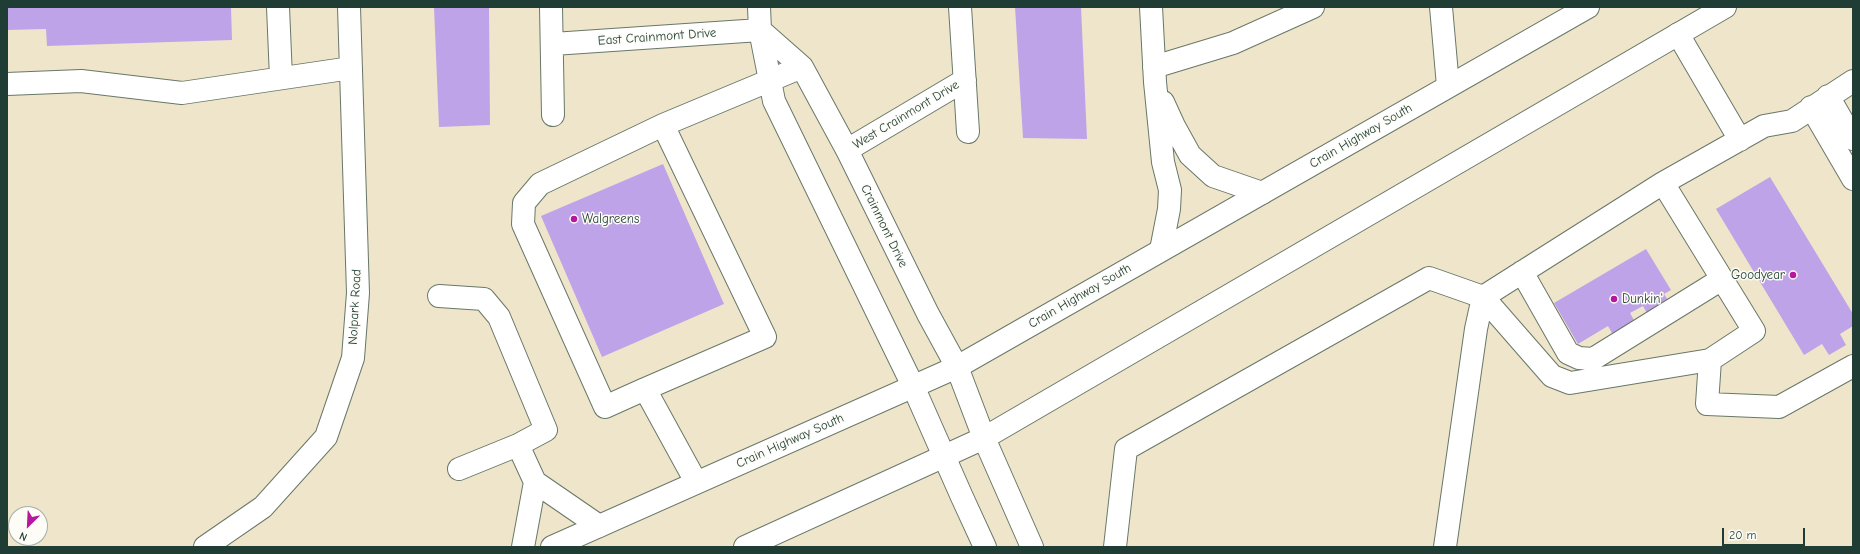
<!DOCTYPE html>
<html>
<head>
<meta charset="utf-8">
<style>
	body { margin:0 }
	#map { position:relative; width:1860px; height:554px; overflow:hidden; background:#efe5ca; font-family:"Comic Neue",sans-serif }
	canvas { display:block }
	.frame { position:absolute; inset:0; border:8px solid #1f3d34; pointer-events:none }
	.north { position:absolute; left:8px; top:506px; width:40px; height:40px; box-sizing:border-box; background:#fdfcf7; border:1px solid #a4b0a9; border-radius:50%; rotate:204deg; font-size:11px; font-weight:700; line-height:16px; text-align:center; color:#1f3d34 }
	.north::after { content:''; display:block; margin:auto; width:14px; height:18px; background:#b5179e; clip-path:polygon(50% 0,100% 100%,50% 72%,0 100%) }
	.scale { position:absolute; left:1722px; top:528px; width:83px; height:18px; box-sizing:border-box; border:2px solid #1f3d34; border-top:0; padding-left:5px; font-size:12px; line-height:14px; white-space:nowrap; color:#1f3d34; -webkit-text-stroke:3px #fdfcf7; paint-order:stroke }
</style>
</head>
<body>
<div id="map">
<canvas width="1860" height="554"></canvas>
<div class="frame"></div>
<div class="north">N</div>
<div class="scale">20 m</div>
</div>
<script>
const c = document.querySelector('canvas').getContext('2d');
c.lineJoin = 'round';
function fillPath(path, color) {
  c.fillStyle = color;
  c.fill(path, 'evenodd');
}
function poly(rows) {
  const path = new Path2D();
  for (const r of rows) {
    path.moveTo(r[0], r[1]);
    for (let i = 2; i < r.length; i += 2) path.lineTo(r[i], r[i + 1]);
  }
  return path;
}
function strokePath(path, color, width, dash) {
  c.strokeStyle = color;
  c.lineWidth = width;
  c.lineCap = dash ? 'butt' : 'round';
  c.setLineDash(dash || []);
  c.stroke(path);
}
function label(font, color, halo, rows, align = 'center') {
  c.font = font + ' "Comic Neue",sans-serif';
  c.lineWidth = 3;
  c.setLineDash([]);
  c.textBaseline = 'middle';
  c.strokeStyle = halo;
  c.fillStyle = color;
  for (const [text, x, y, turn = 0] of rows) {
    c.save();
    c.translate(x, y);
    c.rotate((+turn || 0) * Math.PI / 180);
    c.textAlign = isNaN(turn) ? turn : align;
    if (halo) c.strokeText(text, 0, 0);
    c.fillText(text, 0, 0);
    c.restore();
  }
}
const building = poly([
	[7,7,231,7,232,40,47,46,46,29,7,30],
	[434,7,489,7,490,125,439,127],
	[1015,7,1081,7,1087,139,1023,138],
	[663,164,724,304,602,357,541,216],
	[1770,177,1853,314,1853,326,1840,334,1846,345,1829,355,1822,344,1804,355,1716,209],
	[1646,249,1671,290,1664,294,1671,305,1649,317,1643,306,1630,313,1635,322,1613,335,1608,326,1578,344,1554,303]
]);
const minor = poly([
	[278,7,281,78],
	[551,7,553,115],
	[759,7,760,30,774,101,913,386,962,497,985,547],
	[960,7,968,132],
	[1151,7,1155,82,1163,162,1170,190,1169,209,1161,250],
	[1441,7,1448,86],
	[760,30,802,67,847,150,928,314,957,367,984,438,1032,547],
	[1678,34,1740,140],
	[553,44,760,30],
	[1154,67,1233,43,1313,7],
	[7,84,81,81,182,93,351,68],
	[1828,96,1853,139],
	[1163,102,1174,126,1190,155,1213,176,1262,193],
	[1811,107,1853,179],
	[847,150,965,80],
	[1663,183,1754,331,1710,360],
	[1522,272,1568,353,1579,358,1593,359,1722,279],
	[439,296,484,299,499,317,546,430,518,445],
	[645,389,605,407,523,224,524,203,540,184,663,125],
	[459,469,518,445,535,482,599,526],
	[696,482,645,389,765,337,663,125,802,67],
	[205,547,263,507,326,437,353,358,358,293,349,7],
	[523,547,535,482],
	[1115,547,1126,449,1429,278,1483,297,1552,376,1570,383,1710,360,1707,404,1779,407,1853,366],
	[1445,547,1476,329,1483,297,1663,183,1764,126,1792,121,1853,81]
]);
const major = poly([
	[552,547,957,367,1588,7],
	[745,547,984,438,1725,7]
]);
const markers = [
	[574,219,4,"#b5179e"],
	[1793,275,4,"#b5179e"],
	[1614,299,4,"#b5179e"]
];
const streetNames = [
	["East Crainmont Drive",657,37,-4],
	["West Crainmont Drive",906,115,-31],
	["Crain Highway South",1361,136,-30],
	["Crainmont Drive",884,226,64],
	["Crain Highway South",1080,296,-30],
	["Nolpark Road",355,307,-87],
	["Crain Highway South",790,441,-24]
];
const poiNames = [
	["Walgreens",582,219],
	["Goodyear",1785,275,"right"],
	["Dunkin'",1622,299]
];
fillPath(building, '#bfa3e8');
strokePath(minor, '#687868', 24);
strokePath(major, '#687868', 24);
strokePath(minor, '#fff', 22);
strokePath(major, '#fff', 22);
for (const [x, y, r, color] of markers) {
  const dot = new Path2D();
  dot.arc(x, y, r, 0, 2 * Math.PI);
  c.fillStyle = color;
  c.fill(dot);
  strokePath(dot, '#fdfcf7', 1.5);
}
label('13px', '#1f3d34', '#fdfcf7', streetNames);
label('13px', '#1f3d34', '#fdfcf7', poiNames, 'left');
</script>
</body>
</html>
